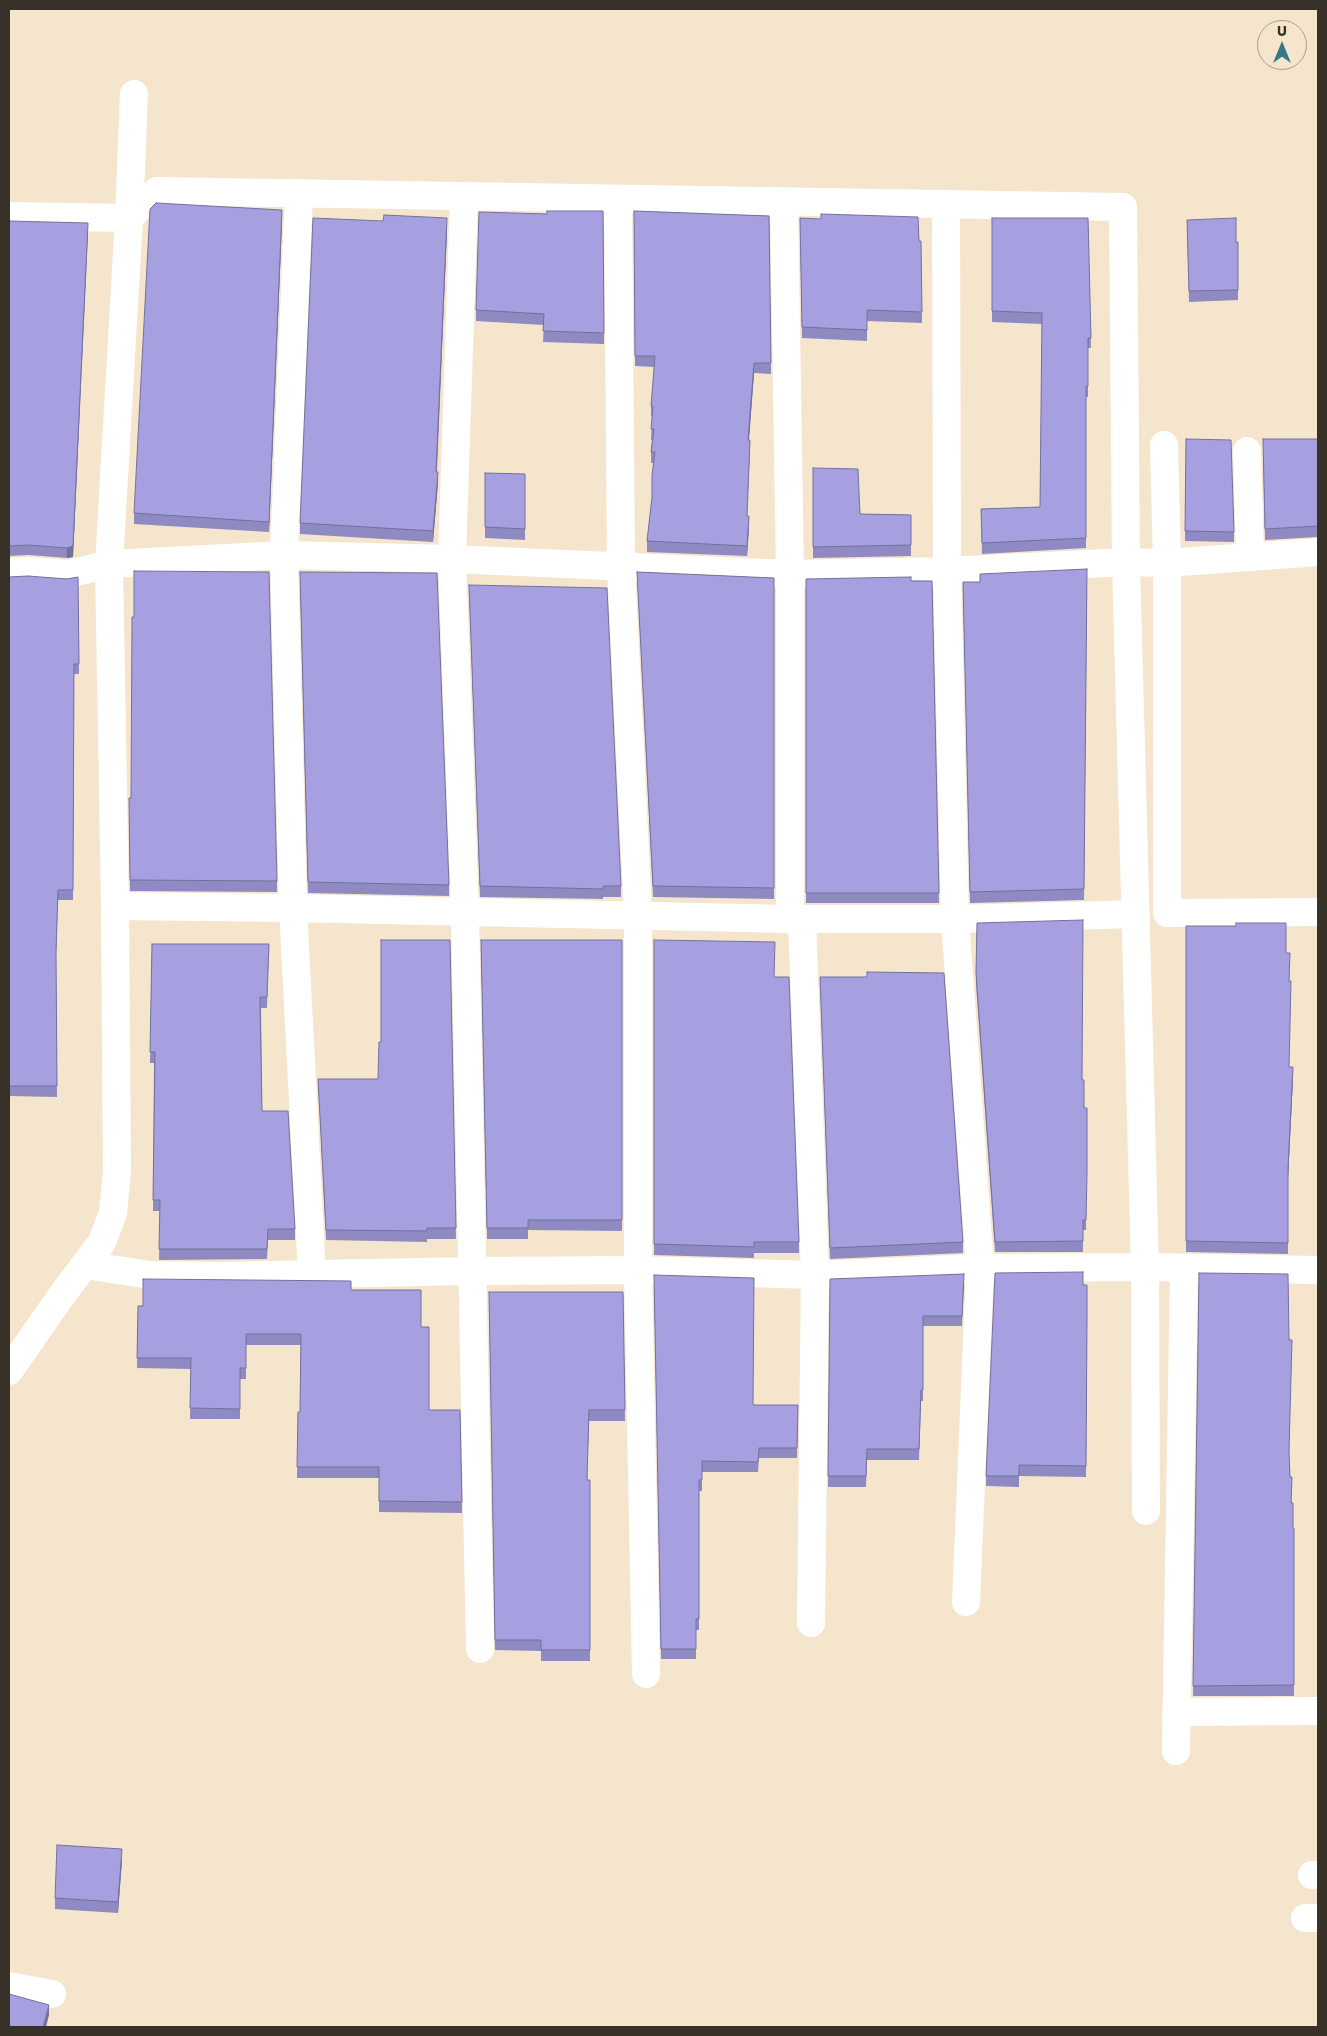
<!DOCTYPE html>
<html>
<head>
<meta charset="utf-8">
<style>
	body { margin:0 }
	#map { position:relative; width:1327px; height:2036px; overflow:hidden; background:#f6e5cd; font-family:Poppins,sans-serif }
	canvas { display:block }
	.frame { position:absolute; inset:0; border:10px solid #373127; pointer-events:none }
	.north { position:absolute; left:1257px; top:20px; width:50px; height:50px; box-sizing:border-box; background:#f6e5cd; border:1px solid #aa9d8b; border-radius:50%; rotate:0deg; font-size:14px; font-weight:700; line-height:20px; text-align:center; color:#373127 }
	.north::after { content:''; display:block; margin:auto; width:18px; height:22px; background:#337a85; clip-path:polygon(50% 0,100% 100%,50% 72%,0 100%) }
</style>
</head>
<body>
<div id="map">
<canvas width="1327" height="2036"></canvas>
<div class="frame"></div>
<div class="north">U</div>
</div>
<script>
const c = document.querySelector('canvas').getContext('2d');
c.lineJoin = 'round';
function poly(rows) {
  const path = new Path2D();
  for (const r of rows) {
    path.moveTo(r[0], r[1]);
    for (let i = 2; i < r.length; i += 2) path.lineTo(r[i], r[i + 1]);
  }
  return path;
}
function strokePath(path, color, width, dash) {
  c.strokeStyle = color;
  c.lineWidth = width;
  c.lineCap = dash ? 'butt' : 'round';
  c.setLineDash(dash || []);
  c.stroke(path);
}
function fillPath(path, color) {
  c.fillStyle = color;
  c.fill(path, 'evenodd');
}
const minor = poly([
	[299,193,284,555,293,908,312,1274],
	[464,196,452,559,465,912,480,1649],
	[618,199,621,567,638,915,638,1270,646,1674],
	[784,201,790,574,790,919],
	[946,204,947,571,955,919,980,1268,966,1602],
	[9,216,129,218,157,191,1123,207,1126,562,1145,1267,1146,1511],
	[1164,445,1167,563,1167,913,1318,912],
	[1247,451,1250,557],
	[9,572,28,571,68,574,109,564,284,555,452,559,790,574,947,571,1126,562,1167,563,1318,552],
	[115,906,293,908,790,919,955,919,1136,914],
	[802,919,815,1275,811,1623],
	[85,1265,150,1275,217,1276,471,1271,638,1270,815,1275,980,1268,1145,1267,1318,1270],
	[9,1371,62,1295,102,1242,113,1213,114,1203,117,1171,115,906,109,564,129,218,134,94],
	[1176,1712,1318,1711],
	[1176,1751,1184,1268],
	[1312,1875,1318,1875],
	[1305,1918,1318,1918],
	[9,1986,52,1994]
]);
const wall = poly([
	[603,211,604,344,543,342,544,325,476,321,476,310,547,214],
	[634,211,769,216,771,374,754,373,749,440,750,451,747,516,749,527,747,556,647,552,647,541,652,499,653,463,651,463,651,452,652,440,651,440,652,416,651,416,651,406,654,367,635,366],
	[800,218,921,241,922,323,867,321,867,341,802,338],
	[992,218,1088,218,1091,348,1088,348,1088,397,1086,397,1086,548,982,554,981,509,1040,507,1042,324,992,322],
	[1187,220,1236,243,1238,242,1238,300,1189,302],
	[9,221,88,234,73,557,67,558,29,555,9,556],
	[282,221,269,532,134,524,134,513],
	[383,221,447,229,437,472,438,482,433,542,300,534,300,523],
	[1186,439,1234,532,1234,542,1185,541],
	[1318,439,1318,537,1265,540,1263,450],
	[813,468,860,514,911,515,911,556,813,558],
	[485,473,525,474,525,540,485,538],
	[1087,569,1084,900,970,903,963,582,980,582],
	[637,572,774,578,774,899,653,897],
	[9,577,67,579,78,577,79,674,74,674,73,900,58,900,56,959,57,1097,9,1096],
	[806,579,932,581,939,903,806,903],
	[300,583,449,885,449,896,308,893],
	[469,585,621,886,621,897,603,897,603,899,480,897],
	[129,798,277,881,277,892,130,891],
	[977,923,1083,1080,1084,1108,1087,1108,1086,1230,1083,1230,1083,1252,995,1252,976,984],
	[1186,926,1286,953,1289,981,1289,1067,1293,1078,1288,1179,1288,1254,1186,1252],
	[450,940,456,1239,427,1239,427,1242,326,1240,318,1079,378,1079,381,1042],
	[481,940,622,940,622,1231,528,1230,528,1239,487,1239],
	[654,940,774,977,799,1242,799,1253,754,1253,754,1258,654,1255],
	[152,944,269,944,267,1008,261,1008,262,1111,295,1229,295,1240,268,1240,267,1259,159,1260,160,1211,153,1211,154,1063,150,1063],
	[820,977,867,977,963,1242,963,1253,830,1259],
	[1199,1273,1289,1456,1293,1528,1294,1528,1294,1696,1193,1696],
	[654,1275,753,1405,798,1405,797,1458,759,1458,758,1472,702,1472,702,1491,699,1491,699,1630,696,1630,696,1659,661,1659],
	[830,1279,964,1284,962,1326,923,1326,923,1401,921,1401,919,1460,867,1460,866,1487,828,1487],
	[1083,1285,1087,1285,1086,1477,1019,1476,1019,1487,986,1486,986,1476],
	[351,1290,421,1327,429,1410,460,1410,462,1513,379,1512,379,1478,297,1478,298,1412,300,1412,301,1345,246,1345,246,1379,240,1379,240,1419,190,1419,191,1369,137,1368,138,1306],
	[489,1292,623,1292,625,1421,589,1421,587,1480,590,1480,590,1661,541,1661,541,1651,495,1650],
	[122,1860,118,1913,55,1909,55,1898]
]);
const shadedWall = poly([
	[282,210,282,221,269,532,269,522],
	[447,218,447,229,436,482,436,472],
	[88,223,73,557,67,558,67,548],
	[754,363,754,373,748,451,748,440],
	[438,472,438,482,433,542,433,531],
	[749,516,749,527,747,556,747,546],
	[1293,1067,1293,1078,1288,1179,1288,1168],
	[122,1849,122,1860,118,1913,118,1902],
	[49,2005,49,2015,46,2027,43,2027]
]);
const building = poly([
	[156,203,282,210,269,522,134,513,150,209,156,203],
	[547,211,603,211,604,333,543,331,544,314,476,310,479,212,547,214,547,211],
	[634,211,769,216,771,363,754,363,748,440,750,440,747,516,749,516,747,546,647,541,652,497,652,475,655,452,651,452,654,429,651,429,653,406,651,406,655,356,635,356,634,211],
	[821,214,918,217,919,241,921,241,922,312,867,310,867,330,802,327,800,218,821,219,821,214],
	[384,215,447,218,436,472,438,472,433,531,300,523,313,218,383,221,384,215],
	[992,218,1088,218,1091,338,1088,338,1088,386,1086,386,1086,538,982,543,981,509,1040,507,1042,313,992,311,992,218],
	[1236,218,1236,243,1238,242,1238,290,1189,291,1187,220,1236,218],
	[9,221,88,223,73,546,67,548,29,545,9,546,9,221],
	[1186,439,1231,440,1234,532,1185,531,1186,439],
	[1263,439,1318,439,1318,526,1265,529,1263,439],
	[813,468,858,469,860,514,911,515,911,545,813,547,813,468],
	[485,473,525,474,525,529,485,527,485,473],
	[1087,569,1084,889,970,892,963,582,980,582,980,574,1087,569],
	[134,571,269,572,277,881,130,880,129,798,131,798,132,617,134,617,134,571],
	[300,572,437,573,449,885,308,882,300,572],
	[637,572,774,578,774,888,653,886,637,572],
	[28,576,67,579,78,577,79,664,74,664,73,890,58,890,56,952,57,1086,9,1086,9,577,28,576],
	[911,577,911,581,932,581,939,893,806,893,806,579,911,577],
	[469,585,607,588,621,886,603,886,603,889,480,886,469,585],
	[1083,920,1082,1080,1084,1080,1084,1108,1087,1108,1087,1173,1086,1220,1083,1220,1083,1241,995,1242,976,973,977,923,1083,920],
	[1236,923,1286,923,1286,953,1290,953,1289,981,1291,981,1289,1067,1293,1067,1288,1168,1288,1243,1186,1241,1186,926,1236,926,1236,923],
	[381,940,450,940,456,1228,427,1228,427,1231,326,1230,318,1079,378,1079,379,1042,381,1042,381,940],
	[481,940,622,940,622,1220,528,1220,528,1228,487,1228,481,940],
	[654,940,775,942,774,977,789,977,799,1242,754,1242,754,1247,654,1244,654,940],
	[152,944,269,944,267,997,260,997,262,1111,288,1111,295,1229,268,1229,267,1249,159,1249,160,1200,153,1200,155,1052,150,1052,152,944],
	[867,972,944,973,963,1242,830,1248,820,977,867,977,867,972],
	[1083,1272,1083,1285,1087,1285,1087,1318,1086,1466,1019,1465,1019,1476,986,1476,995,1273,1083,1272],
	[1199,1273,1288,1274,1289,1340,1292,1340,1289,1451,1290,1477,1292,1477,1291,1503,1293,1503,1293,1528,1294,1528,1294,1685,1193,1686,1199,1273],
	[964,1274,962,1316,923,1316,923,1390,921,1390,919,1449,867,1449,866,1476,828,1476,830,1279,964,1274],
	[654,1275,754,1278,753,1405,798,1405,797,1448,759,1448,758,1462,702,1461,702,1480,699,1480,699,1619,696,1619,696,1649,661,1649,654,1275],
	[143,1279,351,1281,351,1290,421,1290,421,1327,429,1327,429,1410,460,1410,462,1502,379,1501,379,1467,297,1467,298,1412,300,1412,301,1334,246,1334,246,1368,240,1368,240,1409,190,1408,191,1358,137,1358,138,1306,143,1306,143,1279],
	[489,1292,623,1292,625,1410,589,1410,587,1480,590,1480,590,1650,541,1650,541,1640,495,1640,489,1292],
	[57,1845,122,1849,118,1902,55,1898,57,1845],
	[9,1994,49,2005,43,2027,9,2027,9,1994]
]);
strokePath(minor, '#fff', 28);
fillPath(wall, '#8f8ac1');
fillPath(shadedWall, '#74709d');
fillPath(building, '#a6a0e0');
strokePath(building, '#74709d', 1);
</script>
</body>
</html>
